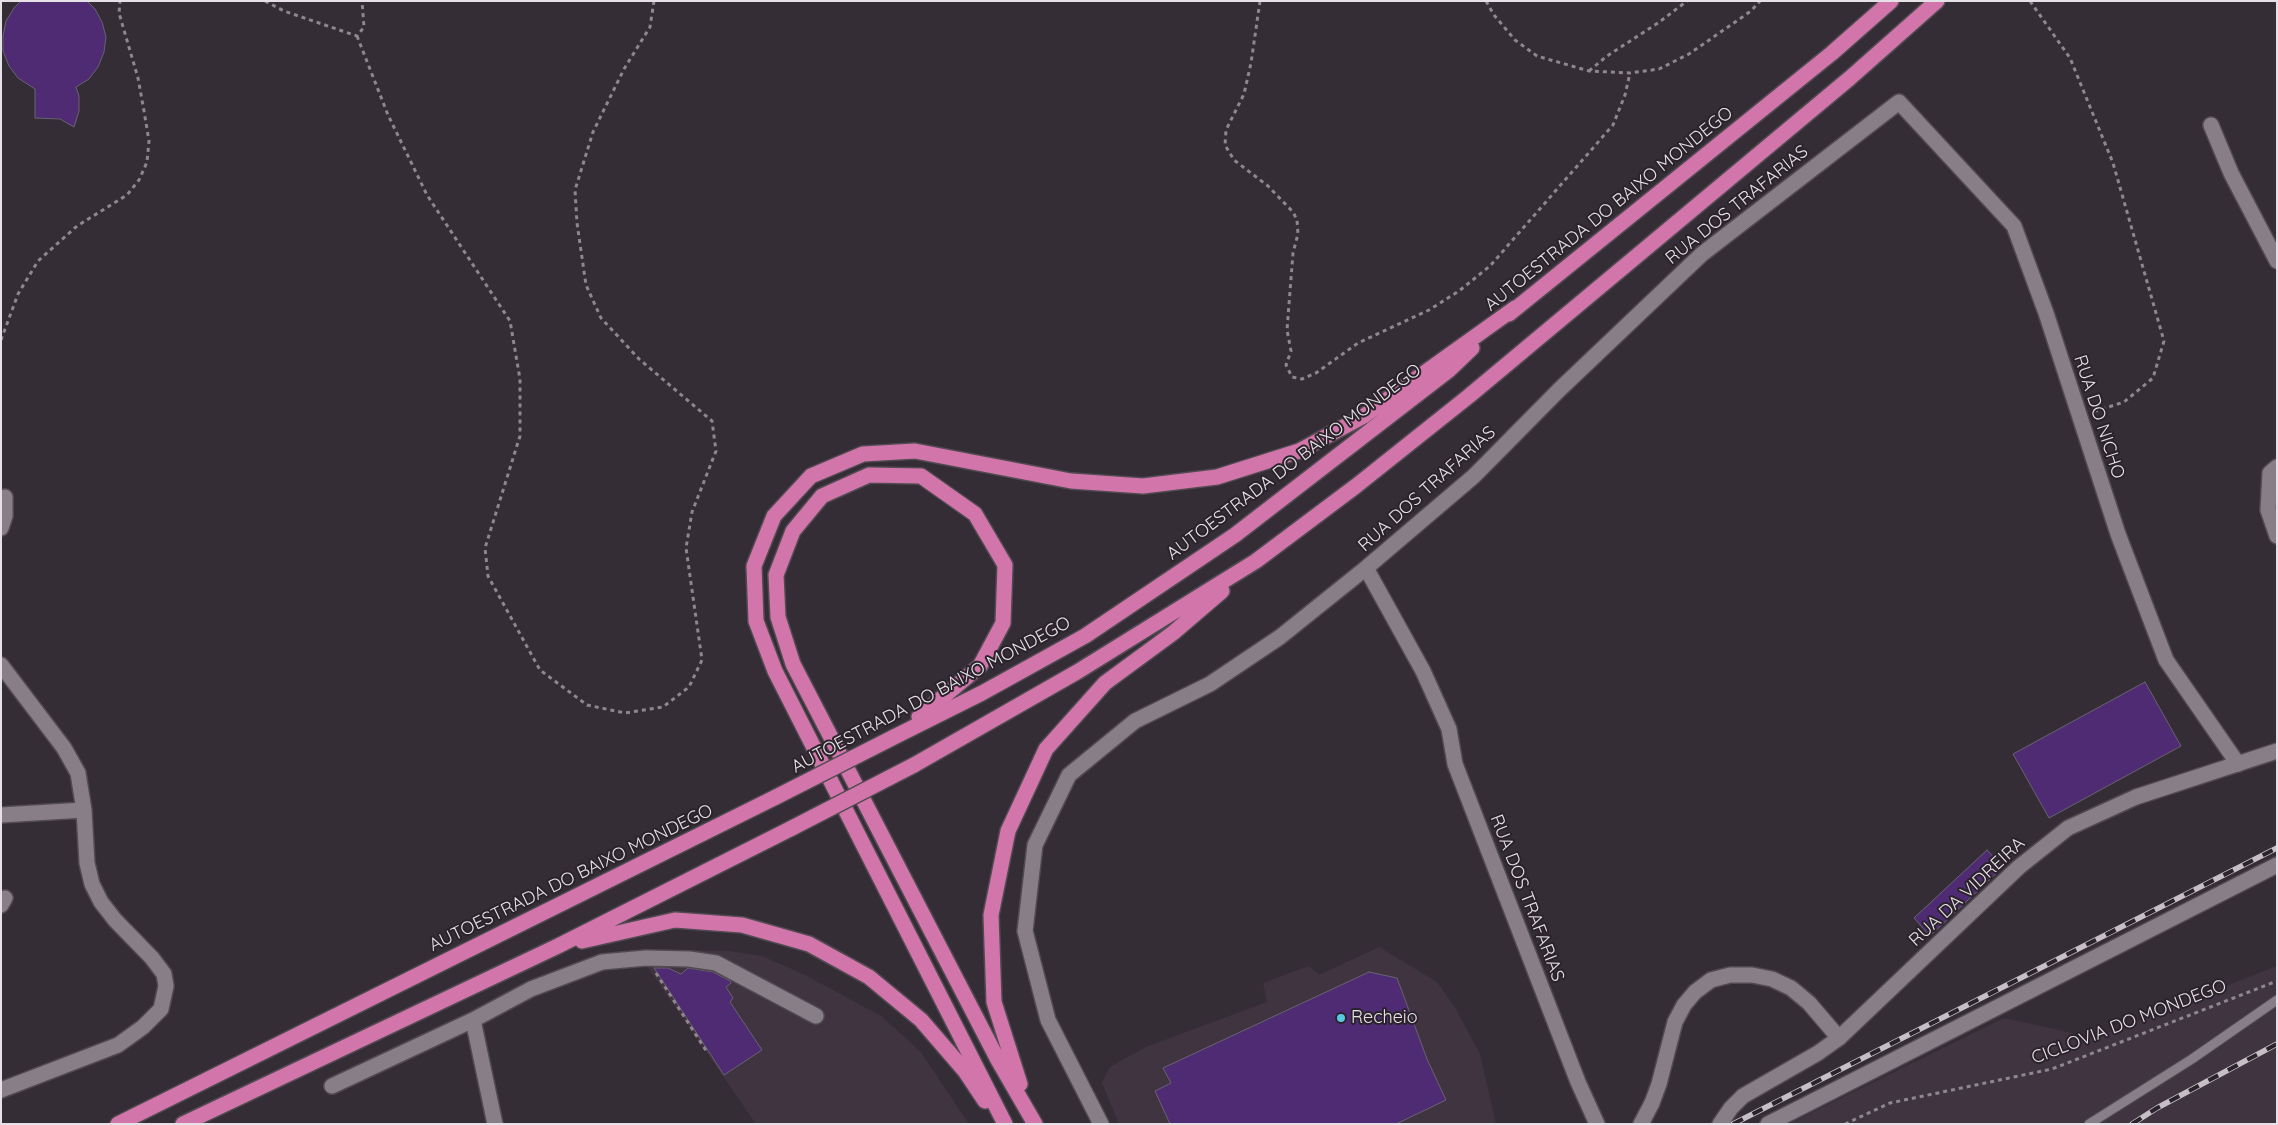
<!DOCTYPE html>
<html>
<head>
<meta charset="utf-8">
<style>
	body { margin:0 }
	#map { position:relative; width:2278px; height:1125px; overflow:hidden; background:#352d35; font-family:Quicksand,sans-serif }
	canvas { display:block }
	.frame { position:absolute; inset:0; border:2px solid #e6e1e6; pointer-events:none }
</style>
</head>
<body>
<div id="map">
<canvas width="2278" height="1125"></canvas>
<div class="frame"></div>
</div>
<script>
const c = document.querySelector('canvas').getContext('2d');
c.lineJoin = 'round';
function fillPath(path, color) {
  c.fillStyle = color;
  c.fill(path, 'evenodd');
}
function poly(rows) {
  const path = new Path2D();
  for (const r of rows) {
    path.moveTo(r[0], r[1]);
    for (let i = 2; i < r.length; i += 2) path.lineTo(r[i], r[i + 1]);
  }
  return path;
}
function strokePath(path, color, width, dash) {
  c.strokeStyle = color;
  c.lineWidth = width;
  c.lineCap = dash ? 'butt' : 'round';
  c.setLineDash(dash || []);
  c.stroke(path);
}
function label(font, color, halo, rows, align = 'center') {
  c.font = font + ' Quicksand,sans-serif';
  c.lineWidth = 4;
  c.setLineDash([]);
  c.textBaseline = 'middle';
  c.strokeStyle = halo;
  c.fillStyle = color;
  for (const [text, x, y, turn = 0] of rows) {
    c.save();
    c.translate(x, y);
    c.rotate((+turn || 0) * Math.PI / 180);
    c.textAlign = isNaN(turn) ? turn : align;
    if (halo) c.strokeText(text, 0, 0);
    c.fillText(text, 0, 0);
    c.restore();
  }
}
const built = poly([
	[1379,947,1437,982,1454,1006,1480,1054,1496,1124,1119,1124,1102,1083,1110,1067,1146,1047,1267,1002,1263,983,1309,966,1319,975],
	[682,950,729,951,762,956,805,975,881,1016,920,1051,969,1124,756,1124,638,953],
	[2277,966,2277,1124,1789,1124,2004,1018,2094,1038]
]);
const building = poly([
	[21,1,87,1,95,9,102,22,106,37,104,52,98,67,89,79,76,87,79,96,79,111,74,127,60,119,35,118,35,89,18,78,9,66,3,51,3,36,6,21,14,8,21,1],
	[2145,682,2181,746,2049,818,2013,754,2145,682],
	[1987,850,2003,867,1930,936,1914,918,1987,850],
	[654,968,668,968,681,974,688,968,713,972,730,981,731,983,726,987,733,998,730,1002,762,1050,724,1075,654,968],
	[1369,972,1397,978,1427,1059,1446,1100,1396,1124,1170,1124,1155,1091,1171,1083,1163,1068,1369,972]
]);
const path = poly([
	[265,1,284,11,357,36,364,27,362,1],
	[1260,1,1251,63,1244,94,1226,130,1225,145,1234,160,1268,186,1293,212,1297,220,1298,234,1293,253,1287,330,1291,351,1286,365,1292,377,1302,379,1316,373,1358,343,1429,310,1459,291,1490,266,1613,125,1625,95,1630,73],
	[1486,1,1494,15,1515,40,1537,56,1589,71,1630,73,1659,69,1689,54,1751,11,1760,1],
	[2030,1,2070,58,2113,163,2164,341,2153,378,2124,402,2093,412],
	[357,36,388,115,427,195,510,321,520,379,520,436,485,548,488,576,540,670,587,705,625,713,663,707,689,687,702,660,686,548,692,512,716,451,712,421,639,359,601,318,586,285,577,223,575,190,593,132,624,69,650,27,654,1],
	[1589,71,1607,56,1658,23,1687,1],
	[1,340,18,294,38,261,77,226,127,195,139,180,147,162,149,141,144,111,138,78,119,13,120,1],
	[656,973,707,1052],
	[1845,1124,1890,1103,2052,1069,2277,981]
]);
const service = poly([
	[2089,1124,2192,1059,2277,1000]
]);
const minor = poly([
	[2211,125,2231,173,2277,261],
	[2277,467,2270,473,2268,510,2277,536],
	[1,528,5,516,5,497],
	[1366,568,1423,671,1449,729,1455,764,1578,1082,1597,1124],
	[1,665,64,748,78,773,84,810,87,863,92,884,101,902,115,920,152,958,164,974,166,986,161,1009,143,1027,118,1045,1,1090],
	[1,815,84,810],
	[1,905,5,898],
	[473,1020,495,1124],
	[332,1086,473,1020,531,989,602,962,646,958,689,959,716,963,816,1016],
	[1101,1124,1048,1020,1025,931,1035,845,1069,775,1135,721,1210,684,1280,637,1366,568,1474,476,1559,390,1702,254,1899,102,2014,226,2046,313,2118,534,2166,660,2238,764],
	[1641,1124,1652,1103,1659,1084,1675,1022,1684,1005,1695,992,1711,980,1730,975,1752,975,1772,979,1791,988,1809,1003,1839,1038],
	[1768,1124,2277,865]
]);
const tertiary = poly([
	[1720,1124,1731,1108,1743,1096,1818,1053,1839,1038,2019,867,2068,828,2136,797,2277,751]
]);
const motorway = poly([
	[1509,314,1832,53,1891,1],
	[919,717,980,666,1003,623,1005,565,975,514,921,476,869,475,822,496,793,531,776,575,778,617,793,664,998,1060,1035,1124],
	[894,737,982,693,1085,636,1235,535,1449,370,1472,348],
	[914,765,1077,672,1256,561,1356,486,1469,396,1850,78,1937,1],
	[582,941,675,920,742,925,809,944,869,977,921,1020,965,1071,985,1101],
	[1020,1084,994,1002,991,915,1008,831,1046,749,1105,683,1173,633,1222,591],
	[118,1124,776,797],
	[183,1124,558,946,792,828],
	[1005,1124,775,671,756,621,754,566,774,516,811,476,863,454,915,451,1071,481,1143,486,1217,477,1299,451,1364,416,1515,308]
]);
const rail = poly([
	[1733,1124,2277,848],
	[2132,1124,2157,1108,2277,1044]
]);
const motorwayBridge = poly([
	[776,797,894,737],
	[792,828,914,765]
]);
const markers = [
	[1341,1018,5,"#5ac8e5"]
];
const streetNames = [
	["RUA DOS TRAFARIAS",1737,205,-39],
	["AUTOESTRADA DO BAIXO MONDEGO",1609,209,-39],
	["RUA DO NICHO",2099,417,72],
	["AUTOESTRADA DO BAIXO MONDEGO",1294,462,-37],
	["RUA DOS TRAFARIAS",1427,489,-42],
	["AUTOESTRADA DO BAIXO MONDEGO",931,695,-28],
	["AUTOESTRADA DO BAIXO MONDEGO",571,878,-26],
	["RUA DA VIDREIRA",1967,892,-43],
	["RUA DOS TRAFARIAS",1527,898,69],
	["CICLOVIA DO MONDEGO",2129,1022,-21]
];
const poiNames = [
	["Recheio",1351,1018]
];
fillPath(built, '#403441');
fillPath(building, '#4e2b73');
strokePath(building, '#68646f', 1);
strokePath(service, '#514a51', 11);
strokePath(minor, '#514a51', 18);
strokePath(tertiary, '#514a51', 18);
strokePath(motorway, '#514a51', 18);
strokePath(path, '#8e878e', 3, [4, 4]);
strokePath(service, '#887e88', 9);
strokePath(minor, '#887e88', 15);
strokePath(tertiary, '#887e88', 15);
strokePath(motorway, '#d275aa', 15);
strokePath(rail, '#c6c0c6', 5.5);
strokePath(rail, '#2b232b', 4, [11]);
strokePath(motorwayBridge, '#514a51', 18, []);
strokePath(motorwayBridge, '#d275aa', 15);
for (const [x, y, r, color] of markers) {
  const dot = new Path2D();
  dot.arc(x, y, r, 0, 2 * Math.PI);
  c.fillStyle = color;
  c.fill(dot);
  strokePath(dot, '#2b232b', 2);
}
label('18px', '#e6e1e6', '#2b232b', streetNames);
label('18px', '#e6e1e6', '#2b232b', poiNames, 'left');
</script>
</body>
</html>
